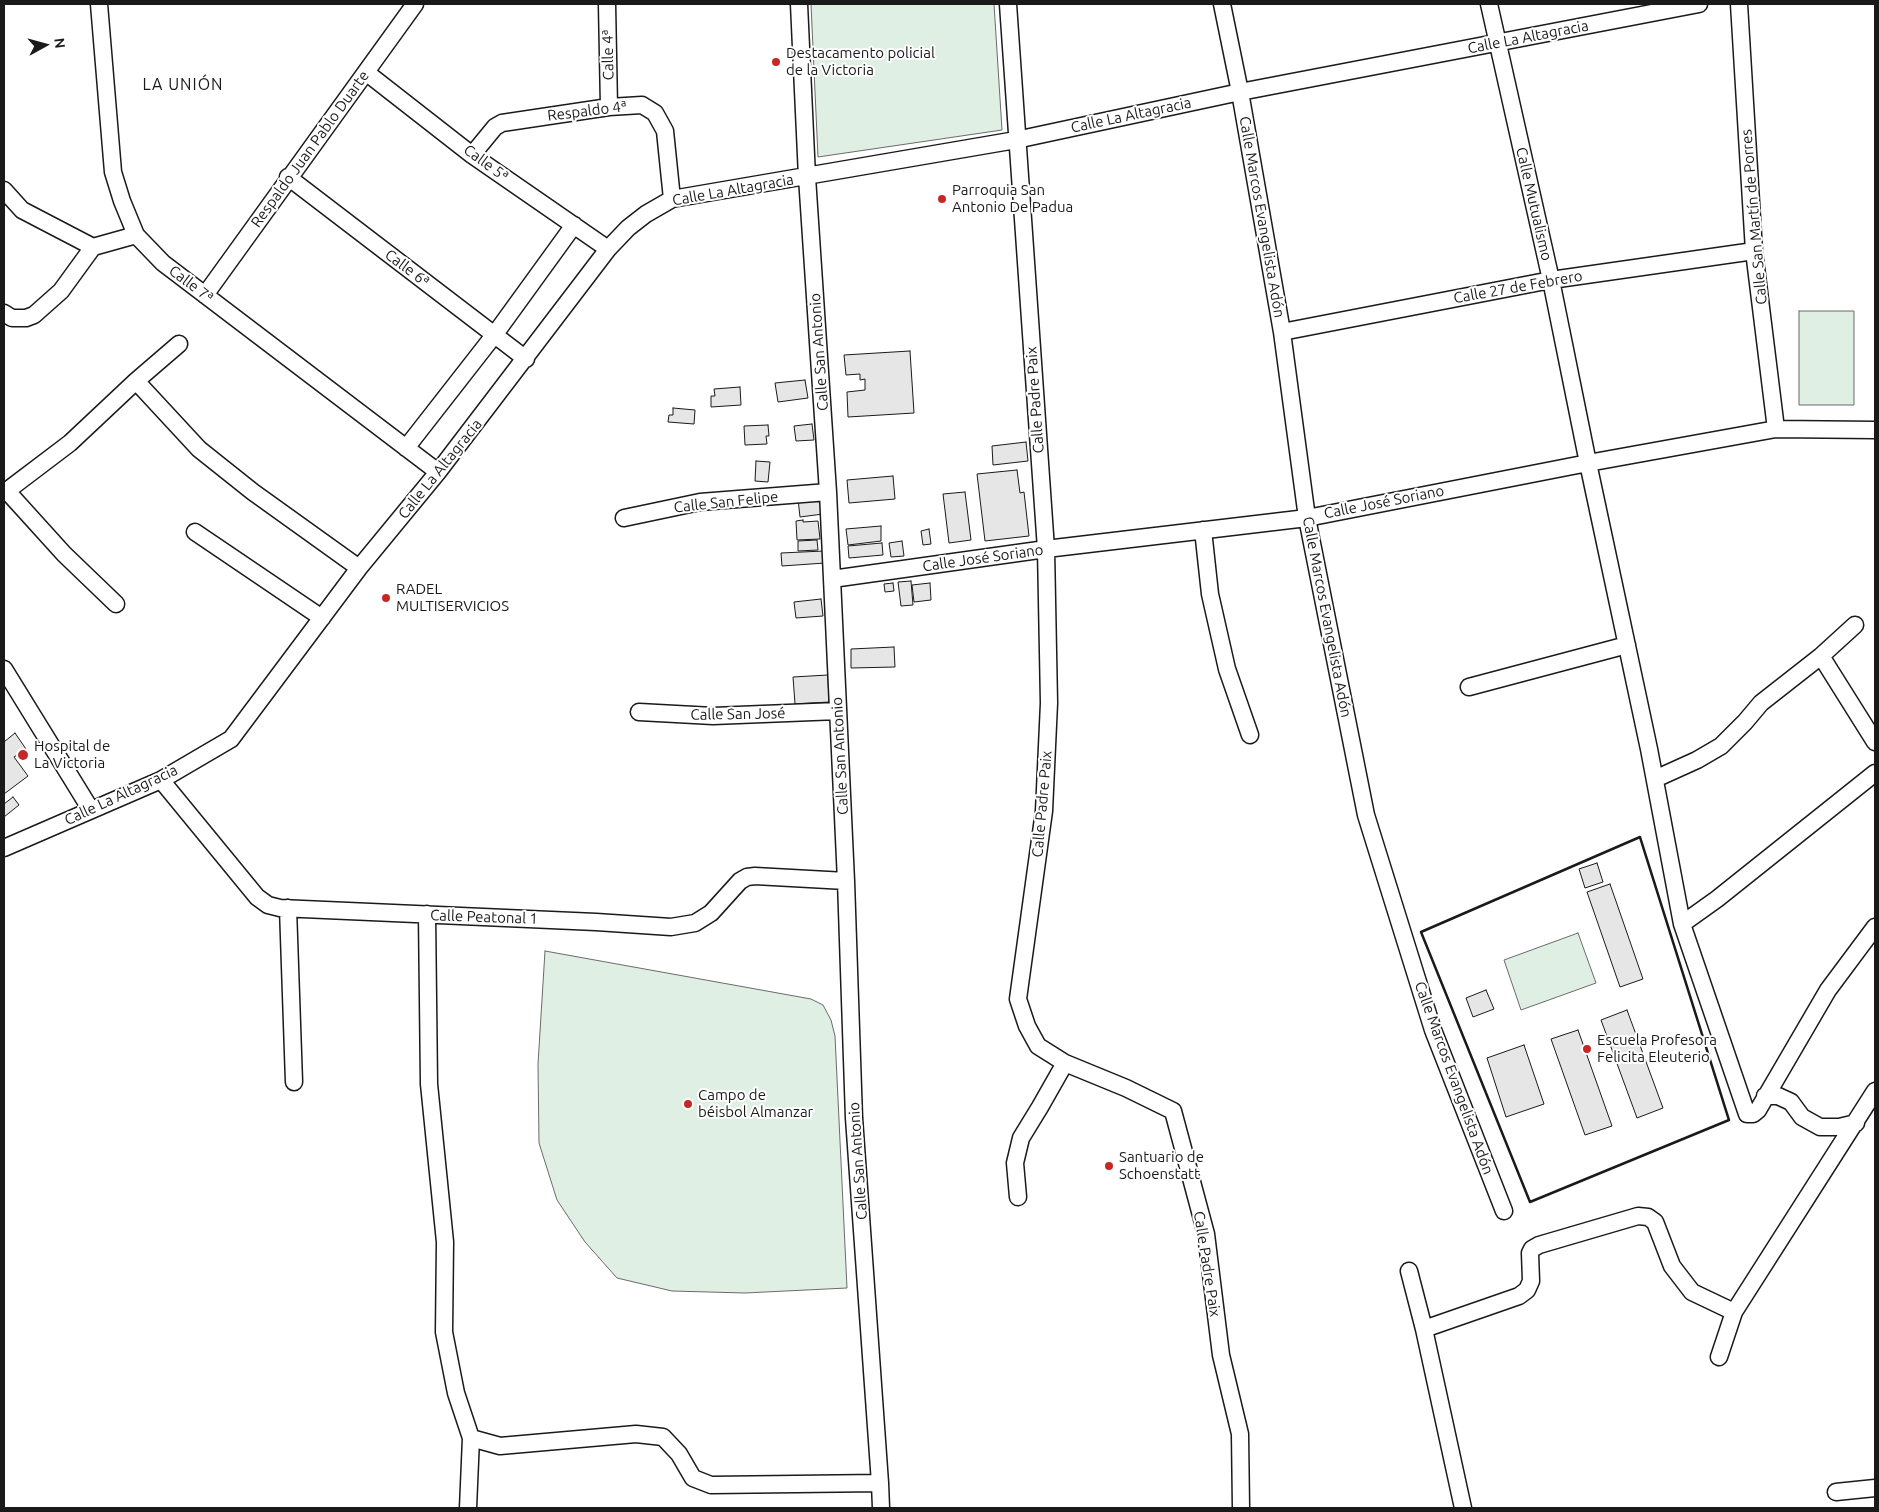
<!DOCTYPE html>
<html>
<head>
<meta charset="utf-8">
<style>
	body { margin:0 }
	#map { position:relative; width:1879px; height:1512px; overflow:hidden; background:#fff; font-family:Ubuntu,sans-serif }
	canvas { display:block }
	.frame { position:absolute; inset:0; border:5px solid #1a1a1a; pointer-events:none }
	.north { position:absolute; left:20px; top:20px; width:50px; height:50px; -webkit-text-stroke:4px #fff; paint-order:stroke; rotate:83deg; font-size:14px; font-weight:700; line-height:20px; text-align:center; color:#1a1a1a }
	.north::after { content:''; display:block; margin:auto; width:18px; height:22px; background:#1a1a1a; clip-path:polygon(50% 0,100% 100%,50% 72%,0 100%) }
</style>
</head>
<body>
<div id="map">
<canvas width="1879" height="1512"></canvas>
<div class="frame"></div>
<div class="north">N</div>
</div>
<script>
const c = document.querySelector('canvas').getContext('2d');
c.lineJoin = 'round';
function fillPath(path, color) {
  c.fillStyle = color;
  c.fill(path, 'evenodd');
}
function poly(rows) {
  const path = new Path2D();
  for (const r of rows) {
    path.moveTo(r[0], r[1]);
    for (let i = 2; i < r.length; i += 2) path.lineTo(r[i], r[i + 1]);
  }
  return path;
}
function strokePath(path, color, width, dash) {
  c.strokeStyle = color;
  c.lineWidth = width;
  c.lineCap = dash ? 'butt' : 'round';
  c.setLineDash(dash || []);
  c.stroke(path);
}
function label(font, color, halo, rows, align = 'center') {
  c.font = font + ' Ubuntu,sans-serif';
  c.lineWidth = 4;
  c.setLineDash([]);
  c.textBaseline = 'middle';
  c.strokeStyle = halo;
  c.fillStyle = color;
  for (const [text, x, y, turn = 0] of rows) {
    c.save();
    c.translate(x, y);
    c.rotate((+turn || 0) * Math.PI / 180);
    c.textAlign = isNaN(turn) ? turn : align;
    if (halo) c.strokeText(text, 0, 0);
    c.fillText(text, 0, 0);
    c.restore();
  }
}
const green = poly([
	[811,4,994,4,1002,130,818,157,811,4],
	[1799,311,1854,311,1854,405,1799,405,1799,311],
	[1578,933,1596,983,1521,1010,1504,960,1578,933],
	[545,951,811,999,823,1005,831,1020,835,1036,847,1288,745,1293,672,1291,617,1278,585,1242,557,1200,539,1143,538,1064,545,951]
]);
const building = poly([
	[910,351,914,413,848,417,847,392,865,390,865,379,860,380,860,374,846,375,844,355,910,351],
	[805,380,808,398,778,402,775,383,805,380],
	[740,387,741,405,711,407,711,396,715,396,714,389,740,387],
	[673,408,695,410,694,424,668,422,669,415,673,415,673,408],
	[812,424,814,440,796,441,794,426,812,424],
	[768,425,769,436,766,436,767,444,745,445,744,426,768,425],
	[1026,442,1028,461,993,465,992,446,1026,442],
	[756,461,770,462,768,482,755,481,756,461],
	[1017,470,1020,493,1024,492,1029,536,985,541,977,474,1017,470],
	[893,476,895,499,849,503,847,480,893,476],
	[965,492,971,540,949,543,943,494,965,492],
	[821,496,823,514,800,517,798,499,821,496],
	[803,520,803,522,818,521,820,539,797,540,796,521,803,520],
	[881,526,881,541,848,545,846,529,881,526],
	[929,529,931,544,923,545,921,531,929,529],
	[817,540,818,550,798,551,798,541,817,540],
	[902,541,904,556,891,557,889,543,902,541],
	[882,543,883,555,849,558,848,546,882,543],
	[824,551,825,563,782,566,781,553,824,551],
	[911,581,913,605,901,606,898,582,911,581],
	[893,583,894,591,885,592,884,584,893,583],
	[930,583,931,600,914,602,912,585,930,583],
	[821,599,823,616,796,618,794,602,821,599],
	[894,647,895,667,851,668,851,649,894,647],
	[828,675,829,702,795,704,793,677,828,675],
	[15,733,26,749,14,757,28,776,4,794,4,742,15,733],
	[13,797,19,805,4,817,4,804,13,797],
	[1597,863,1603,882,1585,888,1579,869,1597,863],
	[1610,884,1643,979,1620,987,1587,892,1610,884],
	[1486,990,1494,1009,1473,1017,1466,998,1486,990],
	[1627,1010,1663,1108,1637,1118,1601,1020,1627,1010],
	[1578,1030,1612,1126,1585,1135,1551,1039,1578,1030],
	[1524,1045,1544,1104,1506,1117,1487,1058,1524,1045]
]);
const minor = poly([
	[99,4,113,172,122,201,136,235,163,263,438,472],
	[607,4,609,107],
	[799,4,807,177,828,492,846,881,854,1118,880,1483,881,1508],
	[1008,4,1046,549,1049,703,1044,811,1018,999,1027,1026,1038,1046,1065,1063,1126,1088,1173,1111,1206,1234,1221,1355,1240,1434,1241,1508],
	[1222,4,1240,92,1282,332,1307,518,1366,815,1433,1030,1504,1211],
	[1489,4,1551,280,1588,463,1649,749,1682,924,1747,1114,1753,1114,1758,1110,1828,990,1875,927],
	[1739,4,1754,251,1776,429],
	[367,73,472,155,608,249],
	[472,155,495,127,502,123,609,107,642,105,655,113,665,131,672,199],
	[288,177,526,359],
	[4,190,22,210,93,247,136,235],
	[205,295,415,4],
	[4,313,12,318,26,318,34,315,61,291,93,247],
	[1282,332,1551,280,1754,251],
	[136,381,199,449,253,492,359,568],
	[406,448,495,334,574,225],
	[7,491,64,554,116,604],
	[4,493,70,443,136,381,179,344],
	[624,518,700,502,828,492],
	[1203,530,1210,594,1227,669,1250,735],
	[195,532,322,618],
	[832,579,1046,549,1307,518,1588,463,1776,429,1875,430],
	[1855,625,1821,656,1875,742],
	[4,669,91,810],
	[1469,687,1627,645],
	[639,712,713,716,838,711],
	[1655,779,1697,760,1721,746,1745,722,1761,703,1821,656],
	[161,780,257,897,268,905,280,908,596,922,671,927,695,923,711,913,740,881,747,877,755,876,846,881],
	[4,848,161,780,231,739,359,568,438,472,608,249,628,228,646,214,672,199,1016,140,1240,92,1699,4],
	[288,908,294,1082],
	[427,914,429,1084,445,1242,444,1332,456,1393,471,1438,500,1446,636,1434,663,1437,679,1454,693,1478,711,1485,880,1483],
	[1682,924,1717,899,1875,773],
	[1765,1096,1778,1096,1791,1102,1802,1117,1820,1127,1839,1127,1856,1123],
	[1018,1197,1015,1163,1021,1138,1040,1107,1065,1063],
	[1409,1271,1424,1329,1463,1508],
	[1424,1329,1519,1296,1527,1290,1531,1281,1530,1253,1532,1249,1539,1245,1638,1216,1648,1217,1655,1222,1672,1266,1692,1292,1734,1312],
	[1719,1357,1734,1312,1875,1091],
	[1836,1492,1875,1488],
	[468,1508,471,1438]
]);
const wall = poly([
	[1640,837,1729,1120,1530,1202,1421,932,1640,837]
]);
const markers = [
	[776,62,5,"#c62828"],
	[942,199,5,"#c62828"],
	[386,598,5,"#c62828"],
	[23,755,6,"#c62828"],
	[1587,1049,5,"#c62828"],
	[688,1104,5,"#c62828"],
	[1109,1166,5,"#c62828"]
];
const streetNames = [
	["Calle La Altagracia",1528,37,-11],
	["Calle 4ª",608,55,-91],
	["Respaldo 4ª",587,111,-7],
	["Calle La Altagracia",1131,115,-12],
	["Respaldo Juan Pablo Duarte",310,149,-54],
	["Calle 5ª",486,163,36],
	["Calle La Altagracia",733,190,-10],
	["Calle Mutualismo",1534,204,77],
	["Calle Marcos Evangelista Adón",1262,217,80],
	["Calle San Martín de Porres",1754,217,-95],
	["Calle 6ª",407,268,37],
	["Calle 7ª",191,284,37],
	["Calle 27 de Febrero",1518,287,-10],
	["Calle San Antonio",819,352,-94],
	["Calle Padre Paix",1035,400,-94],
	["Calle La Altagracia",440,469,-51],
	["Calle San Felipe",726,502,-6],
	["Calle José Soriano",1384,502,-11],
	["Calle José Soriano",983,558,-8],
	["Calle Marcos Evangelista Adón",1327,617,79],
	["Calle San José",738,714,-1],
	["Calle San Antonio",840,756,-93],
	["Calle La Altagracia",121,795,-25],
	["Calle Padre Paix",1042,804,-85],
	["Calle Peatonal 1",484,917,2],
	["Calle Marcos Evangelista Adón",1454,1078,70],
	["Calle San Antonio",858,1161,-94],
	["Calle Padre Paix",1207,1264,81]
];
const poiNames = [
	["Destacamento policial",786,53],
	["de la Victoria",786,70],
	["Parroquia San",952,190],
	["Antonio De Padua",952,207],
	["RADEL",396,589],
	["MULTISERVICIOS",396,606],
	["Hospital de",34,746],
	["La Victoria",34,763],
	["Escuela Profesora",1597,1040],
	["Felicita Eleuterio",1597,1057],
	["Campo de",698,1095],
	["béisbol Almanzar",698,1112],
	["Santuario de",1119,1157],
	["Schoenstatt",1119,1174]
];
const neighbourhoodNames = [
	["LA UNIÓN",183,85]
];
fillPath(green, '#e0efe3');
strokePath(green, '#6a6a6a', 1);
fillPath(building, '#e6e6e6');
strokePath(building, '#1a1a1a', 1);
strokePath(minor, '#1a1a1a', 19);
strokePath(minor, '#fff', 16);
strokePath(wall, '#1a1a1a', 2.5);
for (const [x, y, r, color] of markers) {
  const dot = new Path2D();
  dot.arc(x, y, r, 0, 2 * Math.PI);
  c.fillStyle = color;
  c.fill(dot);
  strokePath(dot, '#fff', 2);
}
label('15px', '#1a1a1a', '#fff', streetNames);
label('15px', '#1a1a1a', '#fff', poiNames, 'left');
c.letterSpacing = '1px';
label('16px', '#1a1a1a', '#fff', neighbourhoodNames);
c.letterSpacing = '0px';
</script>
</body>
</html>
